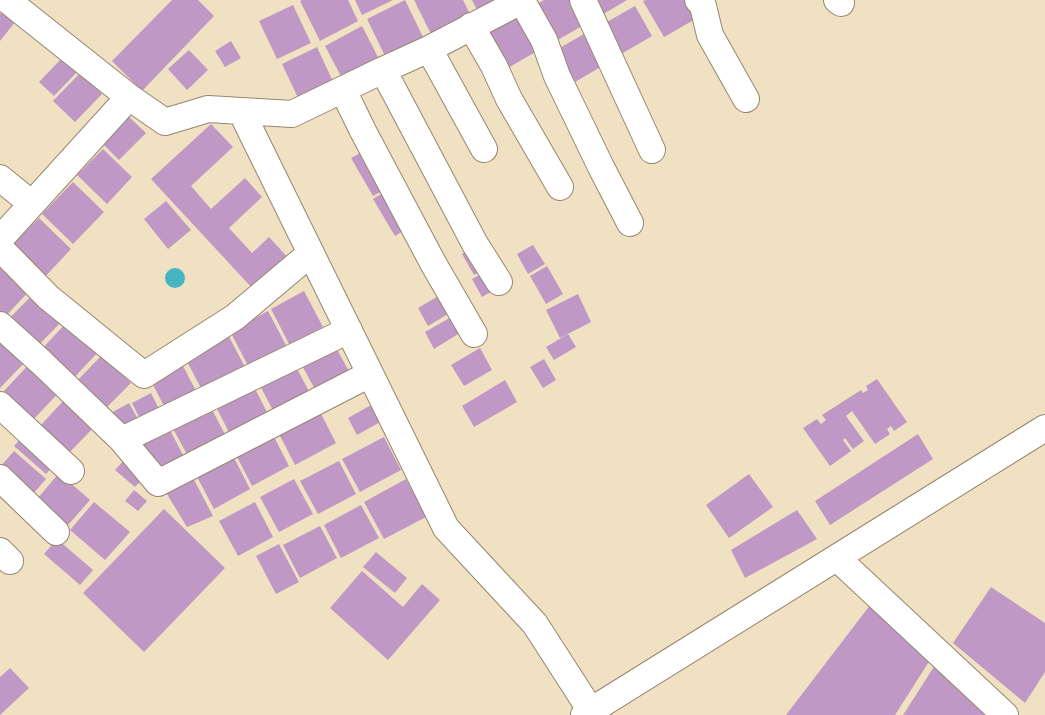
<!DOCTYPE html>
<html>
<head>
<meta charset="utf-8">
<style>
	body { margin:0 }
	canvas { display:block; background:#f0e1c2 }
</style>
</head>
<body>
<canvas width="1045" height="715"></canvas>
<script>
const c = document.querySelector('canvas').getContext('2d');
c.lineJoin = 'round';
function fillPath(path, color) {
  c.fillStyle = color;
  c.fill(path, 'evenodd');
}
function poly(rows) {
  const path = new Path2D();
  for (const r of rows) {
    if (r.length === 3) {
      path.moveTo(r[0] + r[2], r[1]);
      path.arc(r[0], r[1], r[2], 0, 2 * Math.PI);
      continue;
    }
    path.moveTo(r[0], r[1]);
    for (let i = 2; i < r.length; i += 2) path.lineTo(r[i], r[i + 1]);
  }
  return path;
}
function strokePath(path, color, width, dash) {
  c.strokeStyle = color;
  c.lineWidth = width;
  c.lineCap = dash ? 'butt' : 'round';
  c.setLineDash(dash || []);
  c.stroke(path);
}
const water = poly([
	[175,278,10]
]);
const building = poly([
	[172,0,198,0,214,16,142,91,112,61],
	[302,0,348,0,358,21,320,41,300,1],
	[355,0,393,0,362,15],
	[405,0,425,41,387,60,367,19],
	[414,0,463,0,470,14,431,34],
	[472,0,502,0,478,12],
	[544,0,576,0,589,22,556,41,535,5],
	[591,0,627,0,600,16],
	[646,0,689,0,699,17,664,37,643,1],
	[293,5,311,43,277,59,259,21],
	[635,6,652,36,616,57,598,27],
	[3,11,16,21,0,41,0,14],
	[523,11,544,47,508,68,487,33],
	[362,26,381,63,344,82,325,46],
	[591,30,609,62,575,82,556,50],
	[231,41,241,58,225,67,215,51],
	[317,47,335,86,300,102,282,64],
	[189,50,208,70,187,90,168,69],
	[63,57,78,71,54,96,39,82],
	[80,73,102,94,75,122,53,101],
	[127,115,146,133,119,160,101,142],
	[211,124,233,147,191,186,211,209,245,178,262,197,229,228,252,253,269,237,292,262,253,289,151,179],
	[103,149,132,177,107,204,77,175],
	[367,149,389,187,373,196,351,158],
	[73,182,104,212,73,244,42,214],
	[389,189,411,226,395,236,373,199],
	[166,201,191,230,168,249,144,219],
	[39,218,71,249,41,281,8,249],
	[533,245,545,264,528,274,517,254],
	[475,246,487,267,474,275,462,254],
	[0,257,32,288,3,319,0,316],
	[547,266,563,294,546,304,530,276],
	[489,270,499,287,482,297,472,279],
	[304,291,323,327,289,344,271,309],
	[445,292,455,310,428,326,418,308],
	[34,293,63,320,35,349,6,322],
	[578,294,591,322,560,338,546,310],
	[268,311,287,347,249,368,230,331],
	[453,316,463,331,434,349,425,332],
	[68,321,99,351,70,382,39,352],
	[226,331,245,367,202,390,183,354],
	[0,333,28,359,0,388],
	[568,334,576,347,554,360,546,347],
	[333,342,351,375,317,393,299,360],
	[480,348,492,370,464,386,451,365],
	[102,355,131,383,101,413,73,385],
	[544,359,556,380,543,388,530,367],
	[33,360,63,388,33,420,3,392],
	[181,362,196,391,165,408,150,379],
	[294,363,312,397,276,416,258,382],
	[877,379,907,422,894,431,891,426,887,429,890,434,875,444,852,411,846,416,864,441,853,449,845,438,843,440,851,451,830,466,803,428,817,419,821,424,826,420,822,415,861,390,863,393,868,390,866,386],
	[505,380,517,402,474,427,462,406],
	[252,383,270,418,232,438,214,403],
	[151,393,160,411,141,421,132,403],
	[67,397,96,425,68,454,39,427],
	[129,403,139,421,120,431,111,413],
	[209,404,228,440,190,460,171,425],
	[373,404,382,421,357,435,348,418],
	[319,410,336,443,295,465,278,432],
	[168,426,186,461,159,476,140,441],
	[272,433,289,466,252,486,235,453],
	[25,434,57,462,46,474,14,446],
	[918,434,933,459,830,525,815,501],
	[384,437,401,470,360,492,342,459],
	[14,451,46,479,33,494,0,467],
	[232,454,250,489,214,509,195,473],
	[127,457,147,474,135,487,115,470],
	[339,461,356,494,318,514,300,481],
	[190,472,213,516,187,527,162,486],
	[59,473,90,500,68,525,37,499],
	[749,474,773,507,729,538,706,505],
	[294,479,313,514,279,532,260,497],
	[406,479,426,517,384,539,364,502],
	[134,490,147,501,138,511,125,501],
	[94,502,130,532,105,560,70,530],
	[255,502,273,537,238,556,219,521],
	[361,505,379,538,341,558,324,525],
	[164,509,225,568,144,652,83,593],
	[797,510,817,539,745,578,731,550],
	[320,526,337,558,300,578,283,545],
	[57,539,93,570,80,585,44,554],
	[279,544,299,582,276,594,256,556],
	[376,552,407,578,395,593,363,567],
	[362,571,403,607,422,584,440,600,388,660,330,608],
	[991,587,1045,623,1045,672,1025,703,953,643],
	[874,600,932,657,895,715,786,715],
	[937,662,1001,715,903,715],
	[10,668,29,688,0,715,0,677]
]);
const minor = poly([
	[7,0,129,97,165,122,208,109,292,114,383,70,429,49,523,0],
	[583,0,652,150],
	[698,0,703,6,710,35,746,99],
	[837,0,841,3],
	[522,1,544,40,557,76,601,167,630,223],
	[471,26,494,66,509,99,560,187],
	[429,49,484,149],
	[383,70,475,244,499,282],
	[343,90,363,131,433,263,474,334],
	[241,111,446,528,535,624,591,711],
	[0,178,32,204],
	[0,239,129,97],
	[0,248,48,297,144,375,235,317,311,253],
	[0,325,41,362,122,440,349,330],
	[0,405,71,471],
	[122,440,158,483,370,374],
	[0,478,56,532],
	[0,551,10,561],
	[837,558,1005,715],
	[584,715,1045,428]
]);
fillPath(water, '#46b4c1');
fillPath(building, '#c098c6');
strokePath(minor, '#968670', 28);
strokePath(minor, '#fff', 26);
</script>
</body>
</html>
